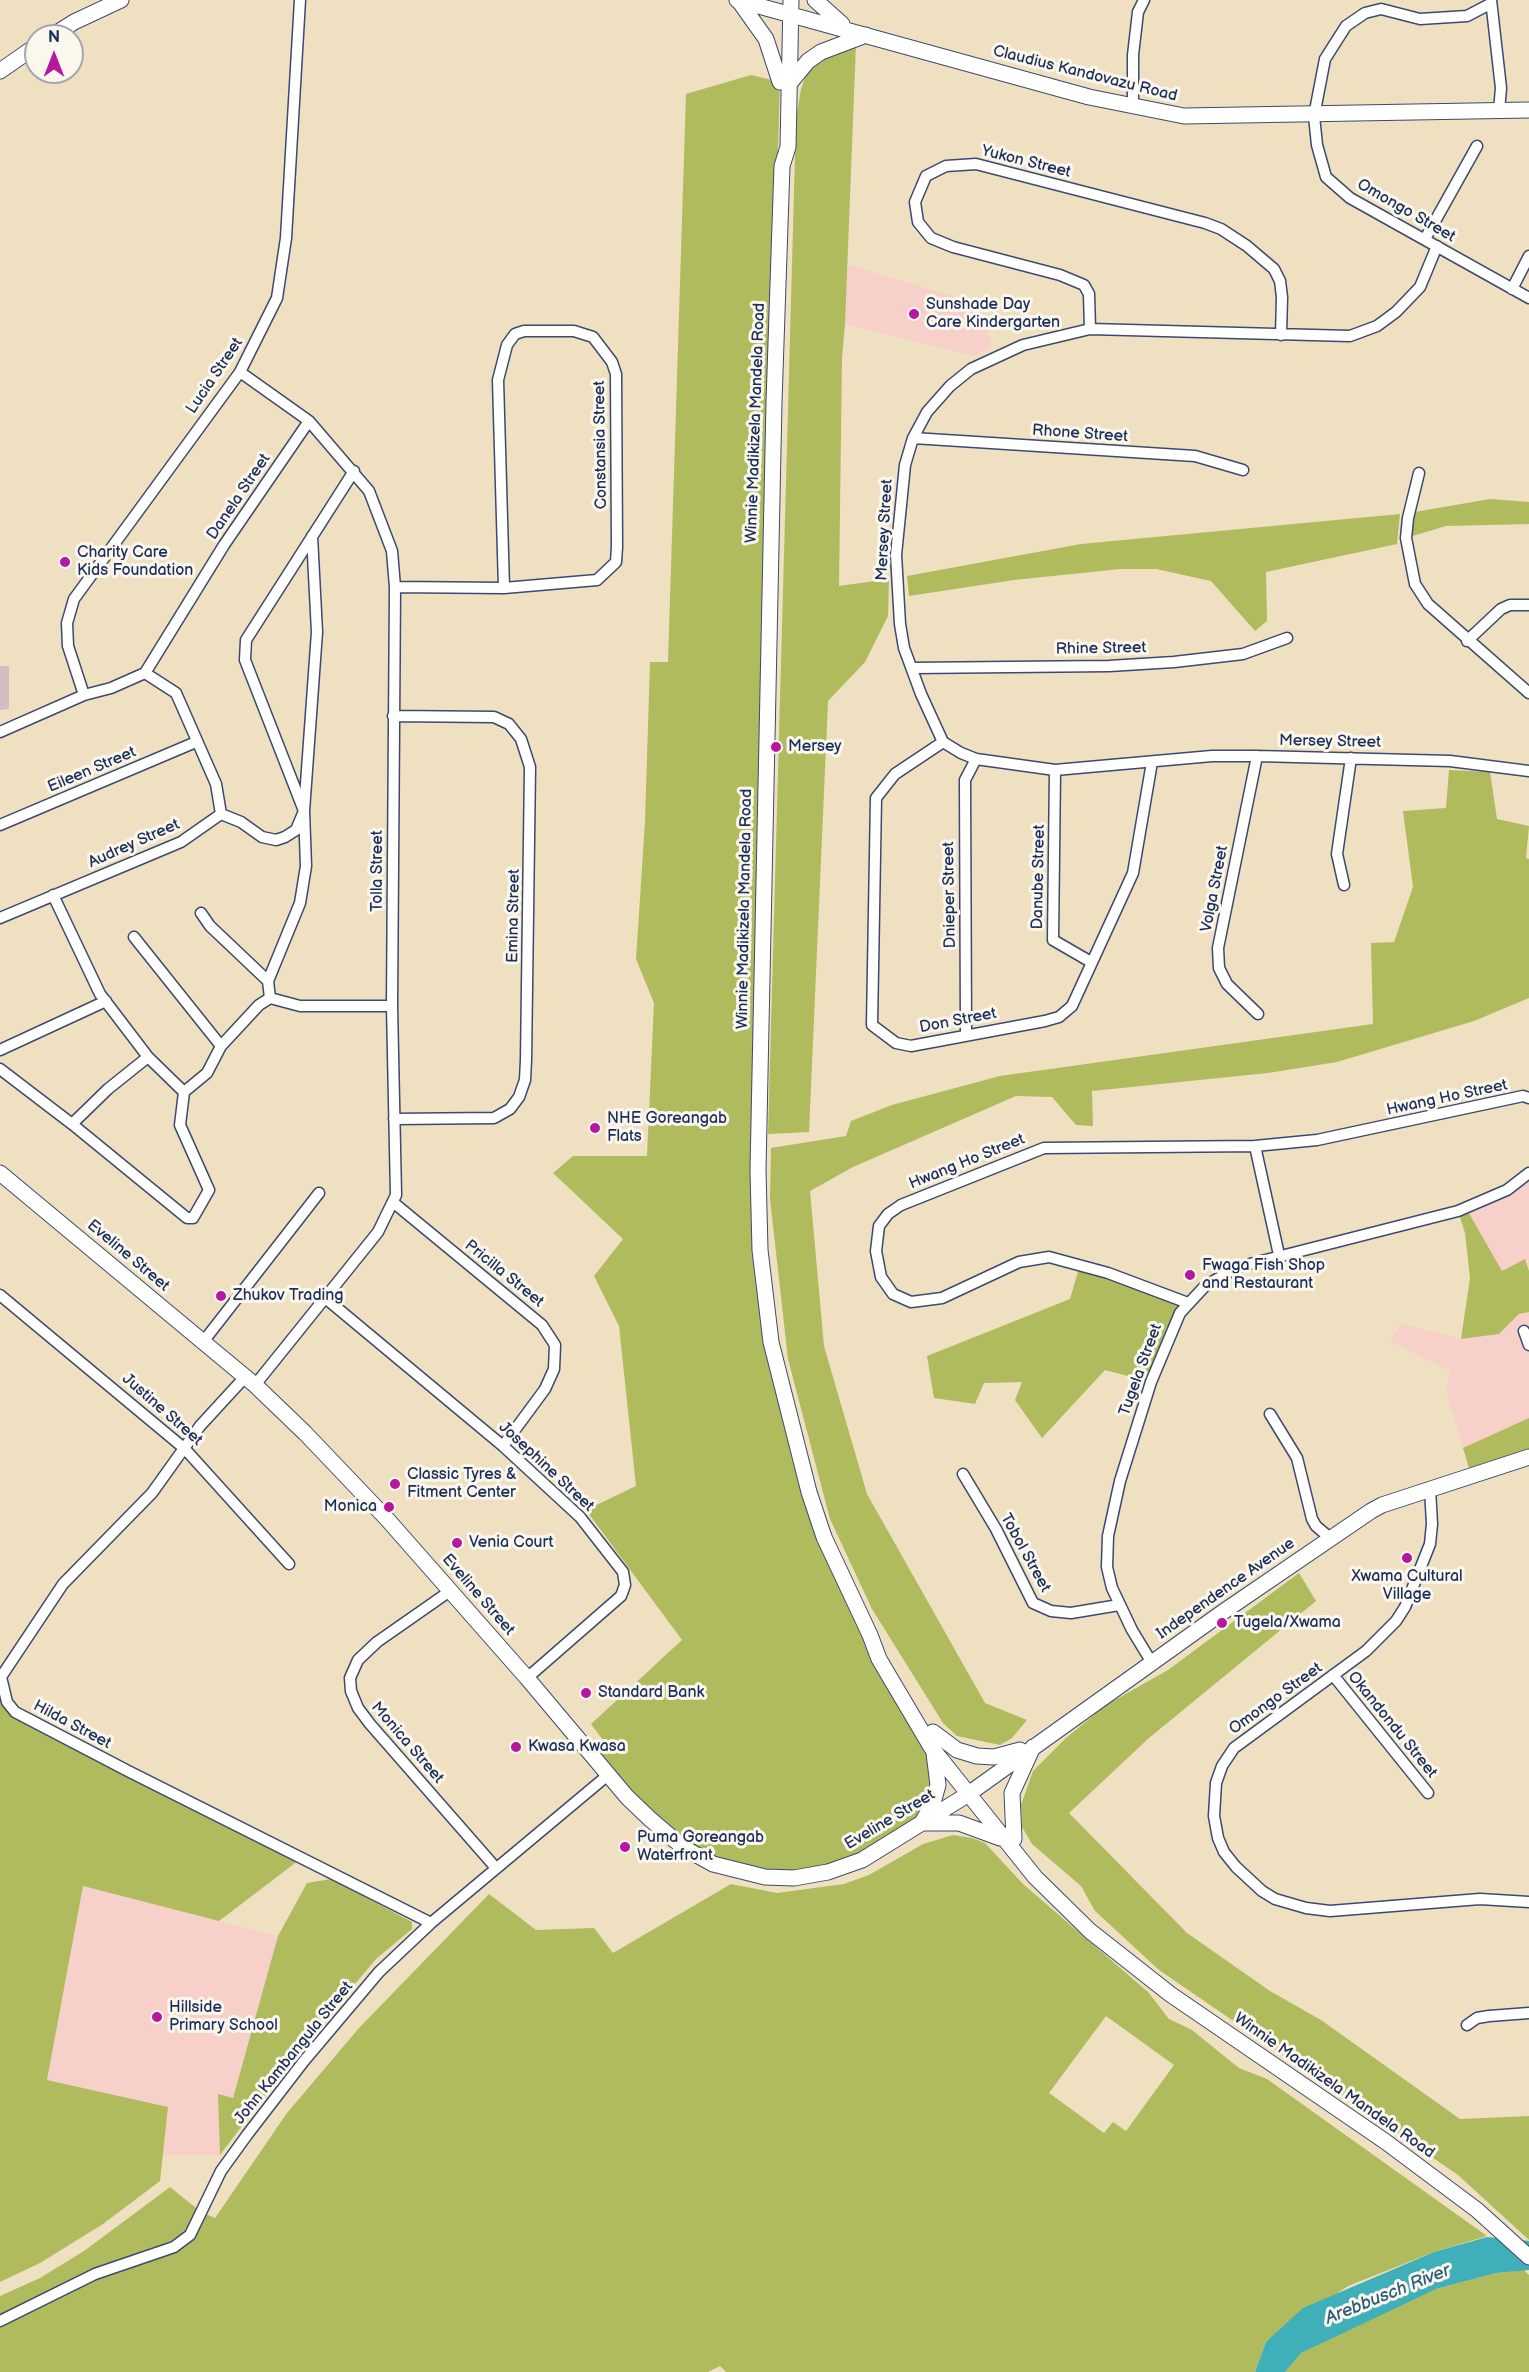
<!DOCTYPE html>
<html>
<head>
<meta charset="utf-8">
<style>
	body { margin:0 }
	#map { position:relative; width:1529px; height:2372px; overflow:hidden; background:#efe0c1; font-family:"Balsamiq Sans",sans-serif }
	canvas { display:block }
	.north { position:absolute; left:24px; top:24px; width:60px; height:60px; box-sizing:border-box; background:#fbf7ec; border:2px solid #a1a7b3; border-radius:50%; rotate:0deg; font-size:16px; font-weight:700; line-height:24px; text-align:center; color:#1b2f5e }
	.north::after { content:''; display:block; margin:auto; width:21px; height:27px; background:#b5179e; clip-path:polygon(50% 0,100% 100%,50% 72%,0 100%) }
</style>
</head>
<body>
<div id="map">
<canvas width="1529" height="2372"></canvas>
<div class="north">N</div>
</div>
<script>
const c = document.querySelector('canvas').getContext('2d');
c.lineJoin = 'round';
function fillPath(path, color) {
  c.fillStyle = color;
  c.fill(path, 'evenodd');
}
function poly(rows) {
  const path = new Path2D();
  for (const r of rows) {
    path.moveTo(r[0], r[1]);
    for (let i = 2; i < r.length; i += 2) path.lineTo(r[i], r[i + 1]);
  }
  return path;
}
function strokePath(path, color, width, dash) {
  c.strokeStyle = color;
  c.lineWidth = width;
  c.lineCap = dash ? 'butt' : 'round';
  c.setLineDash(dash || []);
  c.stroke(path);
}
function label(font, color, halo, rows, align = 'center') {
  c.font = font + ' "Balsamiq Sans",sans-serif';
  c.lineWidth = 6;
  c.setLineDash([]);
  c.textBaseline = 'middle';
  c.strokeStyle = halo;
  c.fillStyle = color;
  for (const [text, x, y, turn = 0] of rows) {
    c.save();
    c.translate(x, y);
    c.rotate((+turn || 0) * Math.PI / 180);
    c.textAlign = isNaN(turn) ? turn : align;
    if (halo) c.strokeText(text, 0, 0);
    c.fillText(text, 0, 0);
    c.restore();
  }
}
const built = poly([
	[846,264,979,304,992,347,975,356,845,324],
	[1529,1173,1529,1271,1525,1260,1502,1272,1466,1208],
	[1529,1312,1529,1418,1463,1448,1446,1391,1450,1371,1390,1341,1401,1324,1461,1339,1499,1334,1519,1314],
	[83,1886,278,1936,232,2099,218,2095,220,2155,163,2155,168,2107,47,2080]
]);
const industrial = poly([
	[0,666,9,666,9,709,0,710]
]);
const green = poly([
	[856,44,845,324,842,358,839,586,889,579,888,616,865,662,828,701,809,1132,768,1134,796,119,801,89,807,72,817,61],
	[751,75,780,82,778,149,782,166,760,1250,809,1492,938,1769,921,1823,862,1860,765,1877,684,1848,589,1752,603,1740,591,1724,682,1640,586,1510,636,1486,619,1326,594,1276,623,1239,553,1173,573,1156,647,1156,654,1003,636,959,645,822,650,662,668,662,686,94],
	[1490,499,1529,502,1529,524,1446,526,1406,538,1409,513],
	[1400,514,1397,544,1266,572,1267,621,1255,631,1211,581,1156,569,1120,569,1014,580,909,596,907,576,1081,544],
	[1449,770,1490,772,1497,819,1529,826,1526,858,1529,859,1529,998,1474,1021,1337,1062,1268,1073,1092,1091,1093,1126,1076,1125,1052,1097,1016,1096,853,1167,810,1191,824,1346,867,1494,985,1703,1027,1720,1012,1738,1000,1745,957,1736,943,1723,872,1609,830,1519,788,1359,770,1199,771,1148,846,1136,851,1121,892,1105,1000,1076,1373,1024,1371,943,1394,942,1413,887,1403,811,1446,808],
	[1466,1208,1502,1271,1525,1259,1529,1271,1529,1312,1519,1314,1499,1334,1461,1339,1470,1278,1465,1233,1458,1211],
	[1080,1265,1188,1303,1151,1382,1105,1370,1042,1438,1015,1400,1022,1382,984,1383,975,1404,934,1398,927,1356,1070,1299],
	[1529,1418,1529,1449,1469,1468,1463,1448],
	[1299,1573,1316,1601,1149,1738,1069,1813,1187,1933,1270,1991,1321,2020,1460,2119,1529,2116,1529,2240,1458,2175,1159,1970,1095,1911,1081,1886,1032,1844,1022,1827,1021,1805,1033,1771,1066,1738,1106,1705,1168,1670],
	[0,1696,15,1712,303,1857,219,1921,83,1886,47,2080,168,2107,160,2181,103,2224,40,2263,0,2282],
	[953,1835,972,1838,985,1843,1023,1884,1148,1992,1169,2019,1192,2030,1239,2068,1267,2079,1487,2236,1434,2252,1348,2286,1266,2342,1255,2372,726,2372,720,2366,708,2372,0,2372,0,2296,40,2278,84,2251,170,2187,201,2212,215,2218,287,2113,359,2028,489,1894,536,1930,594,1928,613,1953,731,1884,777,1893,844,1884,869,1875,923,1844],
	[1106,2016,1174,2065,1126,2131,1113,2122,1104,2133,1049,2093],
	[331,1879,412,1922,412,1929,376,1959,300,2049,220,2155,218,2094,233,2098,278,1936,307,1883],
	[1524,2270,1529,2275,1529,2372,1285,2372,1301,2353,1402,2303,1436,2289,1496,2273]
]);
const water = poly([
	[1487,2237,1529,2241,1529,2270,1496,2273,1436,2289,1301,2353,1285,2372,1255,2372,1266,2342,1303,2308,1434,2252]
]);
const street = poly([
	[1491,0,1501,88,1499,111],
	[1490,4,1467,16,1420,19,1381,9,1365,13,1346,26,1325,59,1314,116,1317,145,1326,177,1350,198,1529,298],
	[1133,107,1133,55,1138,12,1144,0],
	[1425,239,1477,146],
	[1437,246,1420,287,1396,312,1377,326,1350,336,1090,329,1023,345,971,369,950,386,927,412,913,438,905,465,896,555,900,624,904,648,921,694,943,742,961,753,976,759,1055,770,1212,756,1257,756,1450,761,1529,771],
	[1512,289,1529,256],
	[1090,329,1089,294,1084,285,1060,275,953,247,931,238,918,222,915,202,926,176,946,166,976,164,1205,223,1221,229,1247,246,1274,269,1280,281,1282,297,1281,335],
	[524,331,574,331,593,337,612,362,616,374,617,547,616,562,597,580,504,588,498,380,507,345,515,334,524,331],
	[240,372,309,421,369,491,392,551,395,587,392,1006,396,1195,378,1232,255,1385],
	[913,438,1195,456,1243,470],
	[1419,473,1408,518,1406,538,1415,584,1428,604,1529,693],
	[395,587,504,588],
	[1467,641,1501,609,1510,605,1529,605],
	[912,668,1109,666,1174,662,1243,654,1287,638],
	[84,695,68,646,67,623,74,599,240,372,277,298,286,238,300,0],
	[393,716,494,717,509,724,521,739,530,767,526,1060,525,1080,519,1097,510,1109,494,1118,394,1119],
	[0,732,84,695,111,688,145,673,224,545,309,421],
	[943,742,895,774,876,798,872,1025,896,1043,911,1046,1045,1021,1059,1017,1072,1006,1133,873,1152,762],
	[1257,756,1218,948,1219,968,1227,984,1258,1014],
	[1055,770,1053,940,1091,962],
	[221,814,241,822,262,837,276,840,285,837,296,830,304,811,245,660,246,640,354,471],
	[0,825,196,742],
	[1344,885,1337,854,1351,758],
	[53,895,100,994,148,1057,184,1092],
	[201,913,210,926,268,981],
	[0,918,181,842,221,814,216,784,176,693,145,673],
	[134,937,221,1046],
	[270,998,268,981,300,903,306,866,304,811,317,632,312,536],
	[966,1034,965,780,976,759],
	[0,1050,106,1001],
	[0,1069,72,1124,187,1218,193,1218,209,1190,180,1125,184,1092,207,1073,221,1046,259,1005,270,998,300,1006,392,1006],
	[72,1124,108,1089,148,1057],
	[1255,1146,1279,1255],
	[394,1203,542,1325,555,1345,554,1369,545,1389,503,1446],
	[0,1295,185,1449,289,1564],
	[324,1297,503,1446,580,1517,623,1572,625,1585,621,1596,527,1678],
	[1188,1303,1108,1273,1049,1257,1019,1262,942,1298,911,1302,893,1294,881,1277,876,1251,879,1226,888,1214,901,1205,1044,1148,1255,1146,1317,1140,1523,1096,1529,1098],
	[1524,1331,1529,1345],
	[203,1342,319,1193],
	[245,1377,200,1426,152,1493,63,1584,1,1677,7,1702,15,1712,130,1772,431,1923],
	[1270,1414,1297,1458,1312,1519,1316,1526,1330,1538],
	[963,1474,996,1529,1033,1603,1051,1611,1071,1613,1119,1605],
	[1430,1489,1432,1524,1430,1544,1405,1607,1396,1621,1366,1651,1234,1748,1222,1766,1216,1783,1214,1816,1218,1838,1224,1852,1236,1867,1262,1891,1275,1899,1306,1908,1330,1911,1480,1899,1529,1902],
	[450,1591,377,1642,358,1660,350,1678,351,1691,358,1708,370,1724,496,1868],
	[1152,1663,1132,1630,1112,1588,1107,1567,1108,1536,1120,1481,1151,1382,1180,1313,1205,1286,1238,1267,1458,1211,1507,1190,1529,1173],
	[1333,1675,1428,1793],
	[1467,2025,1477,2018,1489,2016,1529,2013],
	[0,2321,95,2274,174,2247,190,2235,221,2171,247,2135,304,2061,379,1972,431,1923,608,1775]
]);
const secondary = poly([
	[737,0,1089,97,1184,116,1529,110],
	[791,0,788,147,782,166,774,402,758,1170,760,1250,771,1342,809,1492,824,1537,870,1635,879,1659,931,1747,1035,1877,1090,1931,1170,1994,1386,2142,1477,2210,1529,2257],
	[815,0,842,24],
	[739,1,766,39,780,82],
	[52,36,74,22,121,0],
	[0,71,36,46],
	[789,84,808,61,821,52,866,35],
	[0,1173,255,1385,305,1433,387,1519,527,1678,627,1797,650,1819,684,1848,713,1864,765,1877,794,1878,828,1872,862,1860,967,1795,1223,1612,1371,1511,1382,1505,1529,1457],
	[933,1732,957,1750,977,1756,994,1757,1020,1750],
	[923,1821,933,1803,938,1785,934,1753],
	[924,1823,959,1823,1000,1838],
	[1014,1839,1012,1793,1033,1747]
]);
const markers = [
	[914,314,6,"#b5179e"],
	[65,562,6,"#b5179e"],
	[776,747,6,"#b5179e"],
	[595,1128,6,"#b5179e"],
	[1190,1275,6,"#b5179e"],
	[221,1296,6,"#b5179e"],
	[395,1484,6,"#b5179e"],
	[389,1507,6,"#b5179e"],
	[457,1543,6,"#b5179e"],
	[1407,1558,6,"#b5179e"],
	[1222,1623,6,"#b5179e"],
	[586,1693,6,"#b5179e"],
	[516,1747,6,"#b5179e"],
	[625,1847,6,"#b5179e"],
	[157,2017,6,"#b5179e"]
];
const streetNames = [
	["Claudius Kandovazu Road",1085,74,14],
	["Yukon Street",1026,162,14],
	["Omongo Street",1406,211,30],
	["Lucia Street",215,376,-56],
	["Winnie Madikizela Mandela Road",756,423,-88],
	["Rhone Street",1080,434,4],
	["Constansia Street",601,445,-91],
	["Danela Street",239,497,-56],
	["Mersey Street",885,530,-87],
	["Rhine Street",1101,649,-1],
	["Mersey Street",1330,742,1],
	["Eileen Street",92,770,-23],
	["Audrey Street",134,844,-24],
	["Tolla Street",378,871,-90],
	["Danube Street",1039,877,-89],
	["Volga Street",1215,889,-79],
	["Dnieper Street",950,895,-91],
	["Winnie Madikizela Mandela Road",745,909,-89],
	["Emina Street",514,916,-89],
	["Don Street",958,1021,-11],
	["Hwang Ho Street",1447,1098,-12],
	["Hwang Ho Street",967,1162,-22],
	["Eveline Street",128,1256,40],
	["Pricilla Street",504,1274,39],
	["Tugela Street",1141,1370,-70],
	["Justine Street",162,1410,41],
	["Josephine Street",546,1467,43],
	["Tobol Street",1025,1553,61],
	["Independence Avenue",1226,1589,-35],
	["Eveline Street",478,1595,49],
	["Omongo Street",1276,1699,-36],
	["Hilda Street",72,1725,28],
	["Okandondu Street",1392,1725,51],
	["Monica Street",407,1743,49],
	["Eveline Street",890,1820,-31],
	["John Kambangula Street",294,2053,-51],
	["Winnie Madikizela Mandela Road",1334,2086,35]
];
const poiNames = [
	["Sunshade Day",926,305],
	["Care Kindergarten",926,323],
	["Charity Care",77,553],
	["Kids Foundation",77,571],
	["Mersey",788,747],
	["NHE Goreangab",607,1119],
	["Flats",607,1137],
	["Fwaga Fish Shop",1202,1266],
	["and Restaurant",1202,1284],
	["Zhukov Trading",233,1296],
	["Classic Tyres &",407,1475],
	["Fitment Center",407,1493],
	["Monica",377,1507,"right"],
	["Venia Court",469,1543],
	["Xwama Cultural",1407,1577,"center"],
	["Village",1407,1595,"center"],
	["Tugela/Xwama",1234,1623],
	["Standard Bank",598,1693],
	["Kwasa Kwasa",528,1747],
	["Puma Goreangab",637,1838],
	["Waterfront",637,1856],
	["Hillside",169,2008],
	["Primary School",169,2026]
];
const waterNames = [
	["Arebbusch River",1388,2295,-22]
];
fillPath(built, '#f7d0ca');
fillPath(industrial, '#d2bec2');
fillPath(green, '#afbb5c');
fillPath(water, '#3fafba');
strokePath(street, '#3b4a6d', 13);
strokePath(secondary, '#3b4a6d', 17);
strokePath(street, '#fff', 10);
strokePath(secondary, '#fff', 15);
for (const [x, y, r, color] of markers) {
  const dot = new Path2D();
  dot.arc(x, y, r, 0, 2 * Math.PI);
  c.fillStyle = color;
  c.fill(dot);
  strokePath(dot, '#fbf7ec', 2);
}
label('16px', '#1b2f5e', '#fbf7ec', streetNames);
label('16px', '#1b2f5e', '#fbf7ec', poiNames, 'left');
label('italic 18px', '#285c7e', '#fbf7ec', waterNames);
</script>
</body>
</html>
